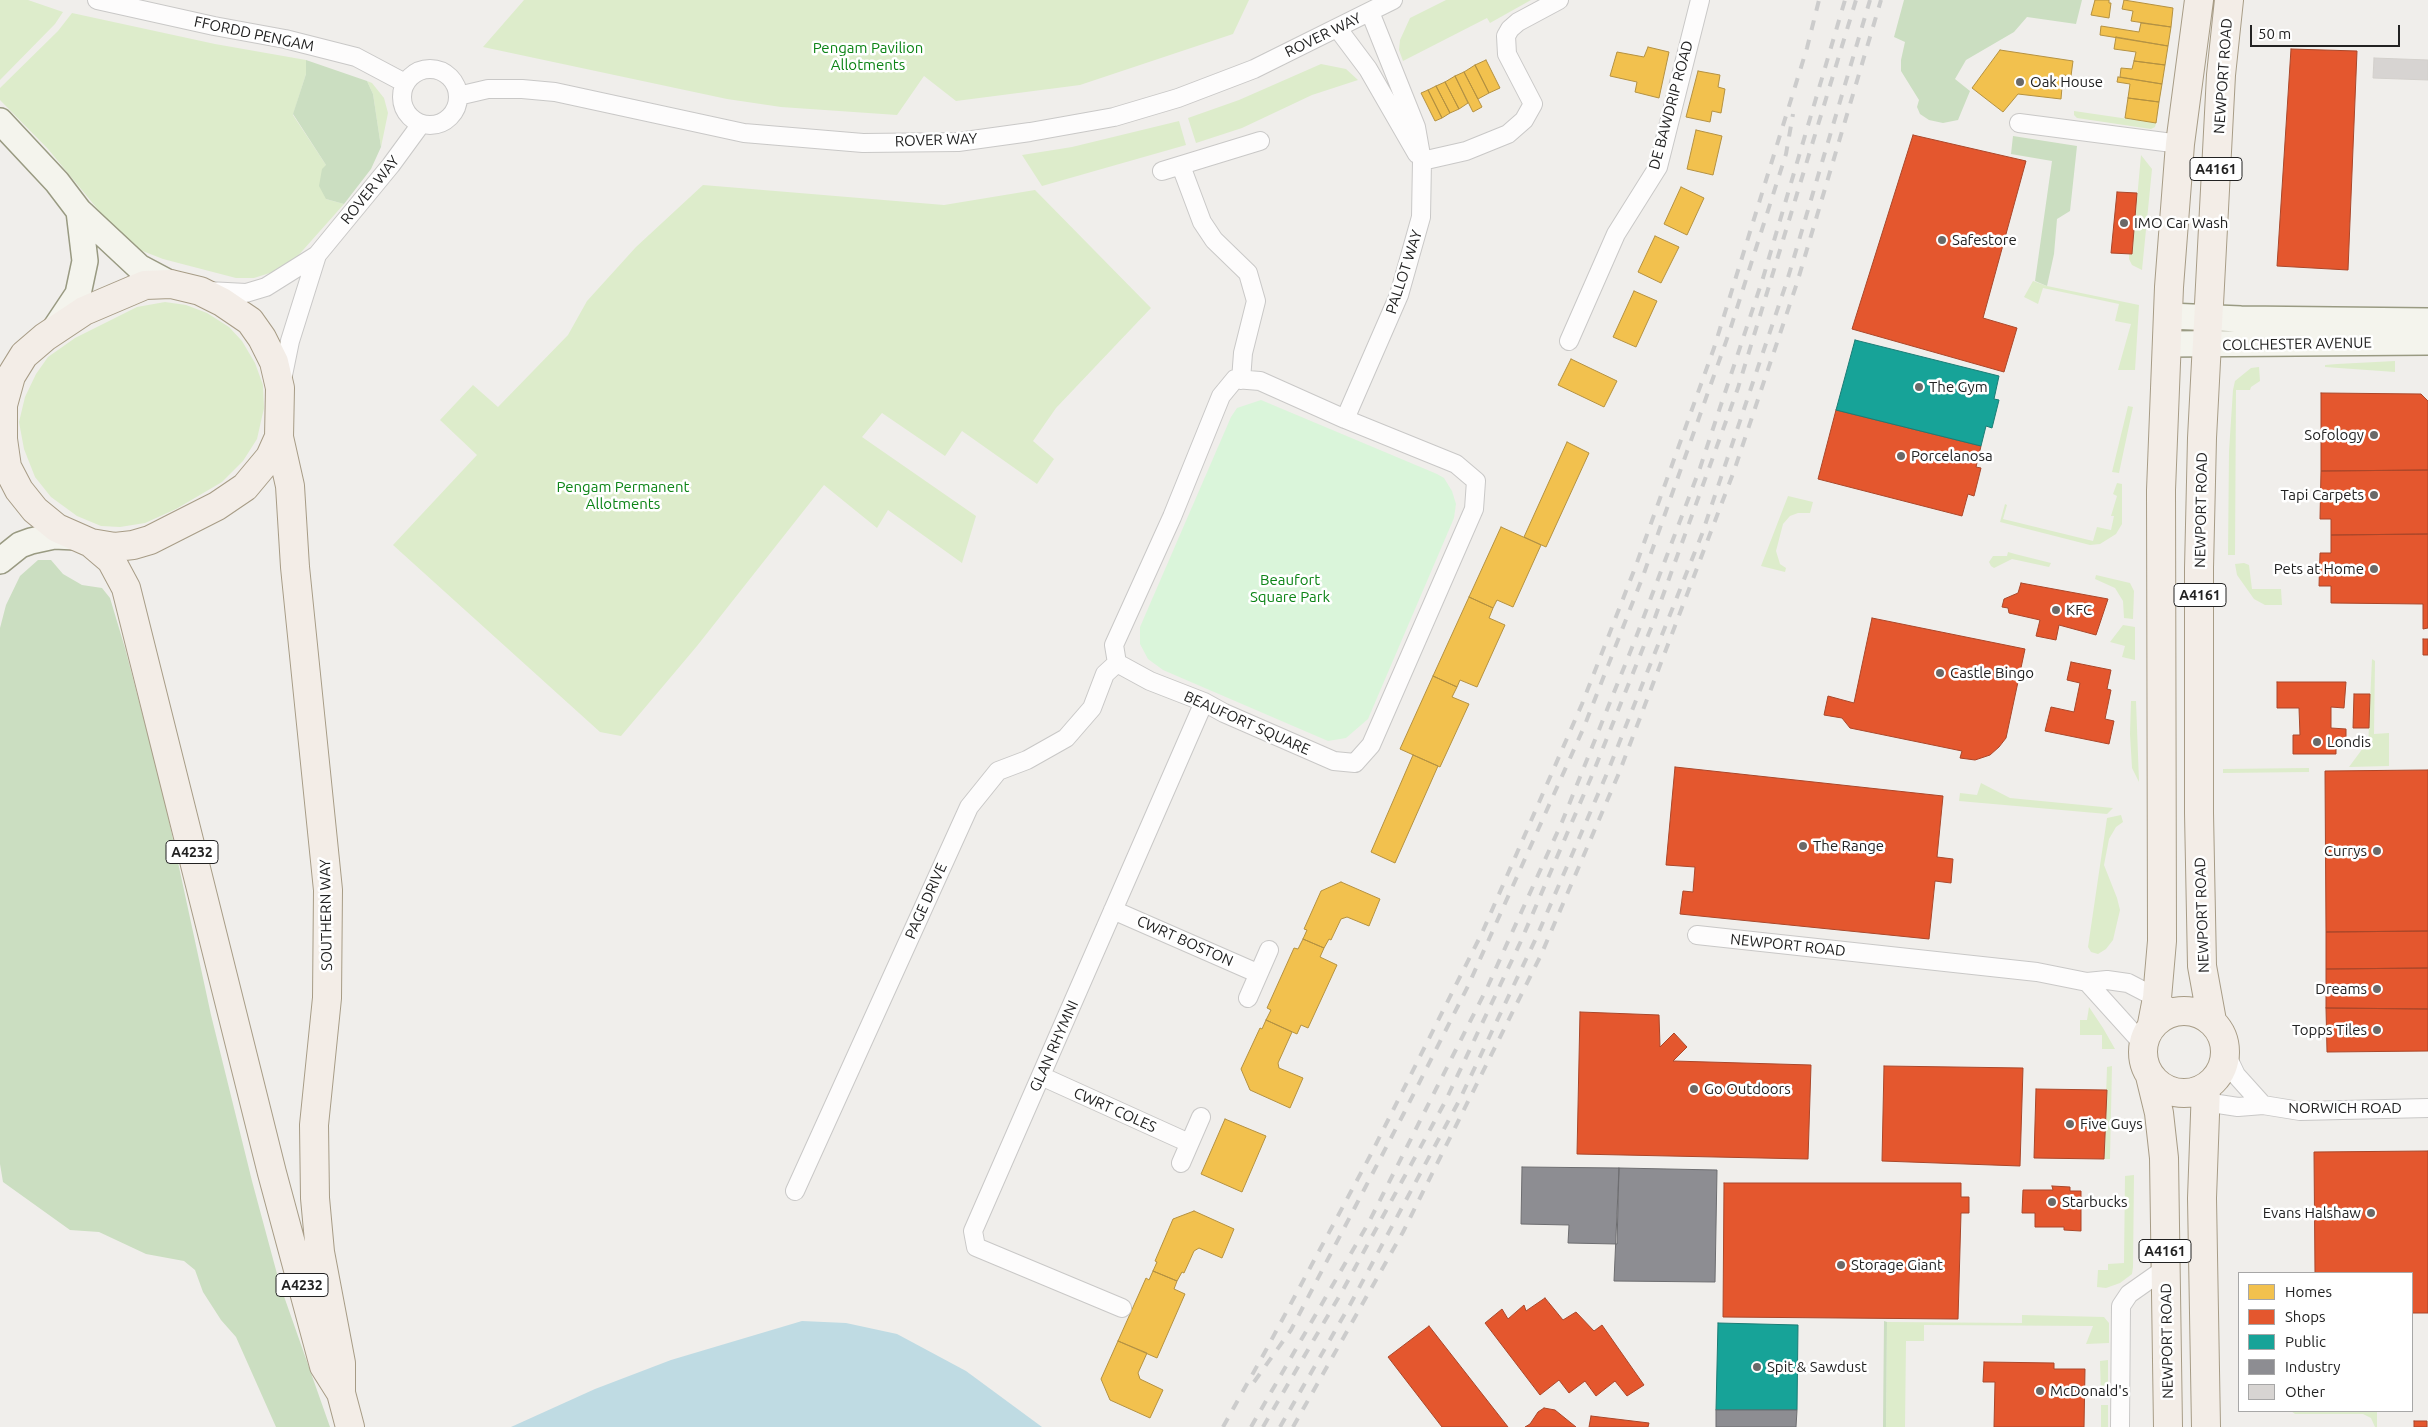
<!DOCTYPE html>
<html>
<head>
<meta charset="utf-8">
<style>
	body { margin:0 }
	#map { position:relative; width:2428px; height:1427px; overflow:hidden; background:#f0eeeb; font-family:Ubuntu,sans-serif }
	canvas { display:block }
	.legend { position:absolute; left:2238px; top:1272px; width:175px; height:140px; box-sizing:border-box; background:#fff; border:1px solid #a7a7a7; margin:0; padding:6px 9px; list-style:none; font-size:15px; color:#222 }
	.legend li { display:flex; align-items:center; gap:10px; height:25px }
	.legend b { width:25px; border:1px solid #a7a7a7 }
	.scale { position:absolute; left:2250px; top:25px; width:150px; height:22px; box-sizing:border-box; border:2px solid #222; border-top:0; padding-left:6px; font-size:15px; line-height:18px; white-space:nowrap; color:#222; -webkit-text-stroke:4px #fff; paint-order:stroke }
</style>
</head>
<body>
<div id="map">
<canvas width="2428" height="1427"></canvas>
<ul class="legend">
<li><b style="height:14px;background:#f2c14e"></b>Homes</li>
<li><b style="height:14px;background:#e4572e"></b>Shops</li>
<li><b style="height:14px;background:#17a398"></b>Public</li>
<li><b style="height:14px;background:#8d8d92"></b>Industry</li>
<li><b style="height:14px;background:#d7d4d2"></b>Other</li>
</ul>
<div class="scale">50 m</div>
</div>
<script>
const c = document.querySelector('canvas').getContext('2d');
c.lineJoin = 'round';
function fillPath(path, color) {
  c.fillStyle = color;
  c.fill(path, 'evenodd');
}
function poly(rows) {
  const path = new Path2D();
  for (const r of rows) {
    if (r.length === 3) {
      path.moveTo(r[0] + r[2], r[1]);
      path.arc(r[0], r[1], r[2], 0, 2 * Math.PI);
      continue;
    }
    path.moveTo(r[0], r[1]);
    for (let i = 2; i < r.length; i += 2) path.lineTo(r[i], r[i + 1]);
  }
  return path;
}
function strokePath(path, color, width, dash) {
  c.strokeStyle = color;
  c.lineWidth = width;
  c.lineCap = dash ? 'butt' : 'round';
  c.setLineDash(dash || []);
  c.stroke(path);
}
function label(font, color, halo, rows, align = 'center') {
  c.font = font + ' Ubuntu,sans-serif';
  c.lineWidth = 5;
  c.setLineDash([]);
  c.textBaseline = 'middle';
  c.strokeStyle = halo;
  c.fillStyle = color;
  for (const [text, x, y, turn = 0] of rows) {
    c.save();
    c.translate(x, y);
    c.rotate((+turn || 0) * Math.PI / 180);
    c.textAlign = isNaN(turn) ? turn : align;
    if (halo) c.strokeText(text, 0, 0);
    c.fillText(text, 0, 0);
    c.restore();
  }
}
const grass = poly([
	[0,0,28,0,63,12,55,24,0,80],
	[524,0,1249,0,1233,34,1080,85,956,101,924,76,897,115,781,107,727,99,483,47],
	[1446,0,1531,0,1490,23,1487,18,1403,61,1399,50,1400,40,1410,18],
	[72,13,215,44,306,60,306,74,293,115,326,165,326,199,344,204,296,258,276,271,254,278,236,278,163,259,140,250,114,229,48,149,0,100,0,88,58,31],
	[1321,64,1346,69,1358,80,1312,95,1242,128,1196,143,1188,118,1239,100],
	[367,81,372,83,384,98,388,113,381,147,373,94],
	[2074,111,2156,123,2155,127,2151,129,2077,118,2074,115],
	[1179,121,1186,145,1042,186,1022,155,1072,147],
	[2141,155,2152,169,2142,270,2132,265,2129,259,2129,254,2132,254],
	[703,185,944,205,1035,190,1151,308,1056,408,1033,441,1054,459,1037,484,962,431,945,456,882,413,862,437,976,516,962,563,888,510,877,528,824,485,697,646,621,736,600,732,393,545,477,455,440,420,473,385,498,407,568,335,587,301,636,247],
	[2033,281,2047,286,2139,305,2135,370,2118,370,2131,324,2115,321,2119,304,2043,288,2038,304,2024,297],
	[165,302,186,305,207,313,229,327,242,341,255,363,263,385,264,408,257,439,243,461,222,482,176,509,145,523,120,527,101,526,77,516,51,497,35,477,24,449,19,422,25,397,36,374,48,357,75,338,137,307],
	[2395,361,2395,372,2325,367,2325,365,2337,364],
	[2259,367,2260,381,2251,387,2250,390,2236,390,2235,555,2228,555,2229,451,2233,390,2235,381,2251,368],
	[2128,406,2133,407,2119,473,2112,472],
	[2117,483,2122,484,2122,524,2116,534,2100,544,2090,545,2000,522,2005,504,2007,505,2003,519,2093,541,2097,527,2111,530,2114,516,2111,516,2117,496,2113,494],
	[1788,496,1813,502,1810,513,1798,513,1790,516,1783,524,1776,551,1780,564,1786,568,1785,572,1761,566],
	[2008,552,2015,554,2051,563,2049,567,2012,559,1994,568,1991,566,1989,562,1993,556,2007,556],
	[2244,563,2249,565,2252,589,2281,589,2282,605,2265,605,2254,599,2237,575,2235,564],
	[2096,575,2130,583,2134,591,2133,619,2124,618,2123,601,2115,588,2095,579],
	[2123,625,2135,627,2135,660,2122,657,2125,646,2110,642],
	[2372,659,2375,661,2374,734,2389,733,2389,766,2349,767,2363,748,2368,748],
	[2131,701,2136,701,2139,782,2132,768,2130,734],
	[2309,768,2309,772,2223,773,2223,769],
	[1981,783,2010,798,2113,808,2107,814,1959,801,1960,793,1977,795],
	[2121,815,2123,822,2116,827,2109,839,2104,865,2117,898,2120,910,2113,940,2106,949,2098,954,2091,952,2088,947,2107,818],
	[2089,1007,2103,1028,2115,1049,2102,1049,2102,1035,2080,1035,2080,1020,2087,1020],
	[2112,1066,2110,1159,2104,1159,2107,1067],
	[2134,1175,2133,1267,2132,1274,2120,1283,2106,1288,2097,1287,2098,1270,2108,1270,2108,1264,2124,1263,2125,1176],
	[2022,1315,2104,1317,2109,1323,2109,1343,2086,1344,2093,1326,1924,1325,1924,1341,1906,1341,1905,1427,1886,1427,1887,1322,2022,1323],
	[2108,1360,2108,1394,2101,1394,2100,1361],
	[2101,1405,2108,1405,2108,1427,2101,1427],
	[2291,1411,2377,1411,2377,1427,2375,1427,2371,1418,2363,1414,2295,1414]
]);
const forest = poly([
	[1904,0,2082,0,2076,24,2027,17,2014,32,1966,60,1955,79,1970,91,1958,120,1943,123,1929,120,1920,114,1917,107,1919,100,1901,71,1901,60,1905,42,1894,37],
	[306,60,367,81,373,94,381,147,371,169,344,204,326,199,319,186,322,169,326,165,293,114,306,74],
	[2013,136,2077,146,2070,211,2057,219,2054,254,2047,286,2035,281,2052,161,2011,154],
	[38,560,51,560,63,574,82,585,102,588,110,598,125,648,163,793,211,1015,252,1181,280,1285,330,1427,276,1427,236,1337,221,1320,203,1292,195,1270,184,1261,146,1254,99,1232,70,1230,3,1182,0,1164,0,628,6,605,20,576],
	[1884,1321,1887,1322,1886,1427,1883,1427]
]);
const park = poly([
	[1261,400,1437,474,1444,478,1452,491,1456,504,1454,518,1368,719,1346,738,1328,741,1163,670,1148,659,1140,644,1140,627,1231,417,1237,408]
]);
const water = poly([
	[802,1321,846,1323,897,1334,966,1371,1042,1427,511,1427,595,1389,671,1360]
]);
const homes = poly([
	[2095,0,2109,0,2109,3,2111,3,2109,18,2091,15,2095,0],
	[2124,0,2173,8,2171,27,2131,21,2133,11,2122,9,2124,0],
	[2141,23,2171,27,2168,46,2100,35,2101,26,2139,32,2141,23],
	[2116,37,2168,46,2165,65,2134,61,2136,52,2114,49,2116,37],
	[1648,47,1669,52,1659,98,1635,92,1637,82,1610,76,1617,52,1644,57,1648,47],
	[2000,50,2073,61,2071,76,2063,75,2061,99,2018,94,2003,112,1972,88,2000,50],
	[1486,60,1500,88,1489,93,1475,65,1486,60],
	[2134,61,2165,65,2162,84,2120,77,2121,68,2132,69,2134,61],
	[1475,65,1489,93,1478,99,1464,72,1475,65],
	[1698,71,1720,75,1718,87,1725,89,1721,113,1712,111,1710,122,1686,117,1698,71],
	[1464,72,1482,107,1473,112,1455,76,1464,72],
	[1455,76,1468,103,1459,109,1445,82,1455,76],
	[2118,77,2162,84,2159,102,2128,98,2130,84,2117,82,2118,77],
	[1445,82,1459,109,1450,113,1436,86,1445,82],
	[1436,86,1450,113,1442,118,1428,90,1436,86],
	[1428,90,1442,118,1435,121,1421,93,1428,90],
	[2128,98,2159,102,2156,123,2125,118,2128,98],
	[1696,130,1722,136,1713,175,1687,169,1696,130],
	[1681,187,1704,198,1687,235,1664,224,1681,187],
	[1655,236,1679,247,1661,283,1638,272,1655,236],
	[1634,291,1657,301,1636,347,1613,337,1634,291],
	[1571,359,1617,381,1604,407,1558,385,1571,359],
	[1567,442,1589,453,1546,547,1524,537,1567,442],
	[1501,527,1541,545,1513,607,1497,600,1493,608,1469,597,1501,527],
	[1469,597,1493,608,1489,618,1505,625,1477,687,1460,680,1457,687,1433,676,1469,597],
	[1433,676,1457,687,1452,697,1469,704,1440,767,1400,749,1433,676],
	[1413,755,1438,766,1395,863,1371,852,1413,755],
	[1341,882,1380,899,1369,926,1347,917,1341,919,1331,940,1329,939,1324,948,1303,939,1307,930,1304,929,1321,891,1341,882],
	[1303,939,1324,948,1320,957,1337,965,1308,1028,1301,1025,1297,1034,1266,1020,1271,1010,1267,1008,1294,948,1298,949,1303,939],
	[1266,1020,1292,1032,1278,1063,1279,1068,1303,1078,1290,1108,1250,1090,1241,1069,1260,1028,1262,1029,1266,1020],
	[1225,1119,1266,1136,1242,1192,1201,1174,1225,1119],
	[1194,1211,1234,1229,1222,1258,1199,1248,1194,1251,1184,1273,1182,1272,1177,1281,1153,1271,1157,1262,1155,1261,1173,1219,1194,1211],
	[1153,1271,1177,1281,1174,1289,1185,1294,1157,1358,1118,1341,1146,1278,1149,1280,1153,1271],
	[1118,1341,1147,1353,1138,1373,1140,1379,1163,1390,1150,1418,1110,1400,1101,1379,1118,1341]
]);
const shops = poly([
	[2291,49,2357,51,2348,270,2277,266,2291,49],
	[1913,135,2026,161,1983,318,2017,328,2004,372,1852,329,1913,135],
	[2117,192,2137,193,2132,254,2111,253,2117,192],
	[2321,393,2421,394,2428,401,2428,470,2321,471,2321,393],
	[1836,410,1981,446,1976,467,1981,468,1974,496,1968,494,1962,516,1818,479,1836,410],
	[2428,470,2428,534,2331,535,2331,519,2320,519,2321,471,2428,470],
	[2428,534,2428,628,2423,629,2423,604,2331,603,2331,586,2319,586,2320,553,2331,553,2331,535,2428,534],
	[2021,583,2108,599,2096,635,2059,625,2056,640,2036,636,2040,620,2009,613,2008,608,2002,607,2004,599,2018,593,2021,583],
	[1872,618,2025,649,2006,738,1999,747,1990,755,1975,760,1960,758,1962,751,1850,728,1842,718,1824,715,1828,696,1854,703,1872,618],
	[2423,639,2428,639,2428,655,2423,655,2423,639],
	[2071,662,2111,670,2107,689,2111,690,2105,719,2114,721,2109,744,2045,731,2051,707,2074,712,2080,683,2067,680,2071,662],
	[2277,682,2346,682,2344,708,2331,707,2331,728,2346,729,2346,740,2336,741,2336,754,2293,754,2293,735,2300,735,2299,708,2277,708,2277,682],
	[2354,694,2370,694,2369,728,2353,728,2354,694],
	[1675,767,1943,796,1937,857,1953,859,1951,883,1935,881,1929,939,1680,914,1683,891,1693,892,1695,867,1666,865,1675,767],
	[2428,770,2428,931,2326,932,2325,771,2428,770],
	[2428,931,2428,968,2326,969,2326,932,2428,931],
	[2428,968,2428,1009,2326,1008,2326,969,2428,968],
	[2326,1008,2428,1009,2428,1051,2327,1052,2326,1008],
	[1580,1012,1659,1015,1660,1047,1674,1033,1687,1047,1673,1061,1811,1065,1808,1159,1577,1154,1580,1012],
	[1884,1066,2023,1068,2020,1166,1882,1161,1884,1066],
	[2036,1089,2107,1090,2104,1159,2034,1158,2036,1089],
	[2428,1151,2428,1313,2412,1313,2412,1273,2315,1273,2314,1152,2428,1151],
	[1724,1183,1961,1183,1961,1197,1969,1197,1969,1213,1961,1213,1958,1319,1723,1317,1724,1183],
	[2052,1186,2070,1187,2070,1191,2081,1191,2081,1231,2064,1230,2064,1227,2035,1227,2035,1213,2022,1213,2023,1190,2053,1190,2052,1186],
	[1545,1298,1563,1320,1576,1312,1594,1331,1602,1325,1644,1385,1627,1396,1615,1381,1596,1396,1585,1381,1569,1393,1559,1380,1540,1395,1485,1323,1502,1309,1508,1319,1524,1305,1526,1311,1545,1298],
	[1429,1326,1508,1427,1442,1427,1388,1357,1429,1326],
	[1984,1362,2054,1363,2054,1369,2085,1369,2084,1427,1994,1427,1995,1382,1983,1382,1984,1362],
	[1544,1408,1555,1410,1576,1427,1525,1427,1530,1424,1538,1412,1544,1408],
	[1591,1416,1649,1423,1648,1427,1589,1427,1591,1416],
	[2414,1421,2427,1421,2427,1427,2414,1427,2414,1421]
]);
const public = poly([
	[1855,340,1999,376,1994,399,1999,400,1992,428,1986,426,1981,446,1836,410,1855,340],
	[1718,1323,1798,1325,1797,1410,1716,1410,1718,1323]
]);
const industry = poly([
	[1522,1167,1619,1168,1617,1244,1568,1243,1569,1225,1521,1224,1522,1167],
	[1619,1168,1717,1170,1715,1282,1614,1281,1619,1168],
	[1716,1410,1797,1410,1796,1427,1716,1427,1716,1410]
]);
const building = poly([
	[2374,58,2428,60,2428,80,2373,78,2374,58]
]);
const street = poly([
	[97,0,214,26,285,39,356,57,405,83],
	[1338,29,1368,69,1417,154],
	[430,97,28],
	[458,96,488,89,522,89,555,92,744,133,863,143,958,142,1030,132,1114,117,1178,98,1254,69,1393,0],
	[2019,123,2180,144],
	[1422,161,1466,151,1508,134,1524,120,1533,104,1507,54,1506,36,1510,29,1518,22,1559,0],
	[1181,166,1202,222,1214,240,1248,273,1256,301,1243,353,1241,380],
	[1162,171,1260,141],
	[208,291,246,293,266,287,317,255,391,165,421,124],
	[1569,341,1616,234,1658,167,1700,0],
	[282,380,290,341,317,255],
	[1345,419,1260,381,1235,379,1221,396,1172,517,1114,645,1117,663,1150,681,1204,702,1224,713,1334,761,1355,763,1371,745,1474,509,1476,481,1456,464,1345,419,1399,295,1421,217,1422,161,1416,127,1370,12],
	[1113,910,1257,973],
	[1697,935,2037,972,2087,982,2107,980,2128,983,2157,998,2174,1011],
	[2087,982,2143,1044],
	[1248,998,1269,950],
	[2225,1052,2236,1075,2263,1105],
	[1041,1076,1189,1143],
	[2184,1093,2205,1102,2238,1107,2263,1105,2300,1111,2428,1108],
	[1181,1163,1201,1117],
	[795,1191,969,807,998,771,1027,760,1066,738,1092,708,1105,674,1117,663],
	[1122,1308,976,1247,973,1231,1204,702],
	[2120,1427,2121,1306,2129,1294,2166,1268]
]);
const secondary = poly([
	[0,121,57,182,79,211,139,267,171,284],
	[2168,316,2241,319,2428,321],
	[54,330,78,294,85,261,79,211],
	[2167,344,2428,342],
	[0,561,20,545,31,541,54,536,76,537]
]);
const primary = poly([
	[171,284,200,291,222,302,250,321,262,338,274,362,280,388,279,437,270,457,245,487,217,506,150,540,133,545,115,547,91,543,57,528,35,510,19,490,7,467,3,439,3,405,11,376,24,355,45,337,84,311,145,285,171,284],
	[279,437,290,486,295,567,328,890,327,998,314,1125,315,1198,320,1252,341,1363,341,1393],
	[91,543,111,560,126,588,272,1173,324,1366,341,1393,350,1427],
	[2184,1052,41],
	[2212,1021,2202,966,2199,813,2199,568,2202,438,2221,75,2229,0],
	[2152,1024,2157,998,2162,941,2161,490,2169,287,2180,144,2199,0],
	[2150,1076,2159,1113,2164,1158,2168,1427],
	[2206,1427,2202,1198,2206,1087]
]);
const rail = poly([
	[1254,1382,1291,1330,1404,1113,1468,986,1584,727,1643,576,1729,333,1786,154,1793,114],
	[1223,1427,1266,1350,1370,1156,1482,933,1582,704,1635,568,1714,348,1807,48,1819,0],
	[1251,1427,1369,1222,1487,988,1562,822,1635,640,1700,468,1763,278,1845,0],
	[1263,1427,1344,1288,1445,1102,1521,941,1593,773,1653,623,1738,388,1856,0],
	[1280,1427,1351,1303,1460,1099,1537,936,1608,771,1702,534,1787,281,1870,0],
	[1293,1427,1403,1232,1541,955,1619,773,1734,471,1797,283,1881,0]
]);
const markers = [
	[2020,82,5,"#6a6968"],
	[2124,223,5,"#6a6968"],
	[1942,240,5,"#6a6968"],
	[1919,387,5,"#6a6968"],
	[2374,435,5,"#6a6968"],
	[1901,456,5,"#6a6968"],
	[2374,495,5,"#6a6968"],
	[2374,569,5,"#6a6968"],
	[2056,610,5,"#6a6968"],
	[1940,673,5,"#6a6968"],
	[2317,742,5,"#6a6968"],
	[1803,846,5,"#6a6968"],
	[2377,851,5,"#6a6968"],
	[2377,989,5,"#6a6968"],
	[2377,1030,5,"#6a6968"],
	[1694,1089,5,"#6a6968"],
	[2070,1124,5,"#6a6968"],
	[2052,1202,5,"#6a6968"],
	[2371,1213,5,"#6a6968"],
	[1841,1265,5,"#6a6968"],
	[1757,1367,5,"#6a6968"],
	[2040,1391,5,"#6a6968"]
];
const shields = [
	[2216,169,52],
	[2200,595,52],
	[192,852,52],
	[2165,1251,52],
	[302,1285,52]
];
const shieldNames = [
	["A4161",2216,169],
	["A4161",2200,595],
	["A4232",192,852],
	["A4161",2165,1251],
	["A4232",302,1285]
];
const streetNames = [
	["FFORDD PENGAM",254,34,12],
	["ROVER WAY",1323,35,-26],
	["NEWPORT ROAD",2223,76,-86],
	["DE BAWDRIP ROAD",1671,105,-75],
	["ROVER WAY",936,140,-2],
	["ROVER WAY",370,190,-51],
	["PALLOT WAY",1404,272,-72],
	["COLCHESTER AVENUE",2297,344,-1],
	["NEWPORT ROAD",2201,510,-89],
	["BEAUFORT SQUARE",1247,723,24],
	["PAGE DRIVE",926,901,-66],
	["SOUTHERN WAY",326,915,-91],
	["NEWPORT ROAD",2202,915,-92],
	["CWRT BOSTON",1185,941,24],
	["NEWPORT ROAD",1788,945,6],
	["GLAN RHYMNI",1054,1046,-66],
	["NORWICH ROAD",2345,1108],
	["CWRT COLES",1115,1110,24],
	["NEWPORT ROAD",2167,1341,-91]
];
const parkNames = [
	["Pengam Pavilion",868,48],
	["Allotments",868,65],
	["Pengam Permanent",623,487],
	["Allotments",623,504],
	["Beaufort",1290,580],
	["Square Park",1290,597]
];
const poiNames = [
	["Oak House",2030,82],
	["IMO Car Wash",2134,223],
	["Safestore",1952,240],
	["The Gym",1929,387],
	["Sofology",2364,435,"right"],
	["Porcelanosa",1911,456],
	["Tapi Carpets",2364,495,"right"],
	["Pets at Home",2364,569,"right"],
	["KFC",2066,610],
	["Castle Bingo",1950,673],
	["Londis",2327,742],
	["The Range",1813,846],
	["Currys",2367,851,"right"],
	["Dreams",2367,989,"right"],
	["Topps Tiles",2367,1030,"right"],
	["Go Outdoors",1704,1089],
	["Five Guys",2080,1124],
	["Starbucks",2062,1202],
	["Evans Halshaw",2361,1213,"right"],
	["Storage Giant",1851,1265],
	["Spit & Sawdust",1767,1367],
	["McDonald's",2050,1391]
];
fillPath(grass, '#ddeccb');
fillPath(forest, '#cbdec1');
fillPath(park, '#daf5da');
fillPath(water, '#bfdbe3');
fillPath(homes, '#f2c14e');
strokePath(homes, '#b49141', 1);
fillPath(shops, '#e4572e');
strokePath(shops, '#aa472a', 1);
fillPath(public, '#17a398');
strokePath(public, '#1a7c75', 1);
fillPath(industry, '#8d8d92');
strokePath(industry, '#6d6d70', 1);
fillPath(building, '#d7d4d2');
strokePath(building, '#d3d0cc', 1);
strokePath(street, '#c9c8c7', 20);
strokePath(secondary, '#999a82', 28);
strokePath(primary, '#a79c86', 30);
strokePath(street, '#fdfcfc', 18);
strokePath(secondary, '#f4f4ed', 25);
strokePath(primary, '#f3ede7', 28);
strokePath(rail, '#ccc', 4, [10, 10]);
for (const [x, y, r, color] of markers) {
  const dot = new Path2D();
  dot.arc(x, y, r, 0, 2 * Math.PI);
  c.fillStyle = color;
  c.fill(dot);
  strokePath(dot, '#fff', 2);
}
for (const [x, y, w] of shields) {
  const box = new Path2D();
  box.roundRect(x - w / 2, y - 11.5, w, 23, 4);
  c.fillStyle = '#fff';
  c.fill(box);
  strokePath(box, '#222', 1);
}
label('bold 14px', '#222', null, shieldNames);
label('15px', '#222', '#fff', streetNames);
label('15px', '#0c8416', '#fff', parkNames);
label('15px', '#222', '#fff', poiNames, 'left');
</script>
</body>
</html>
